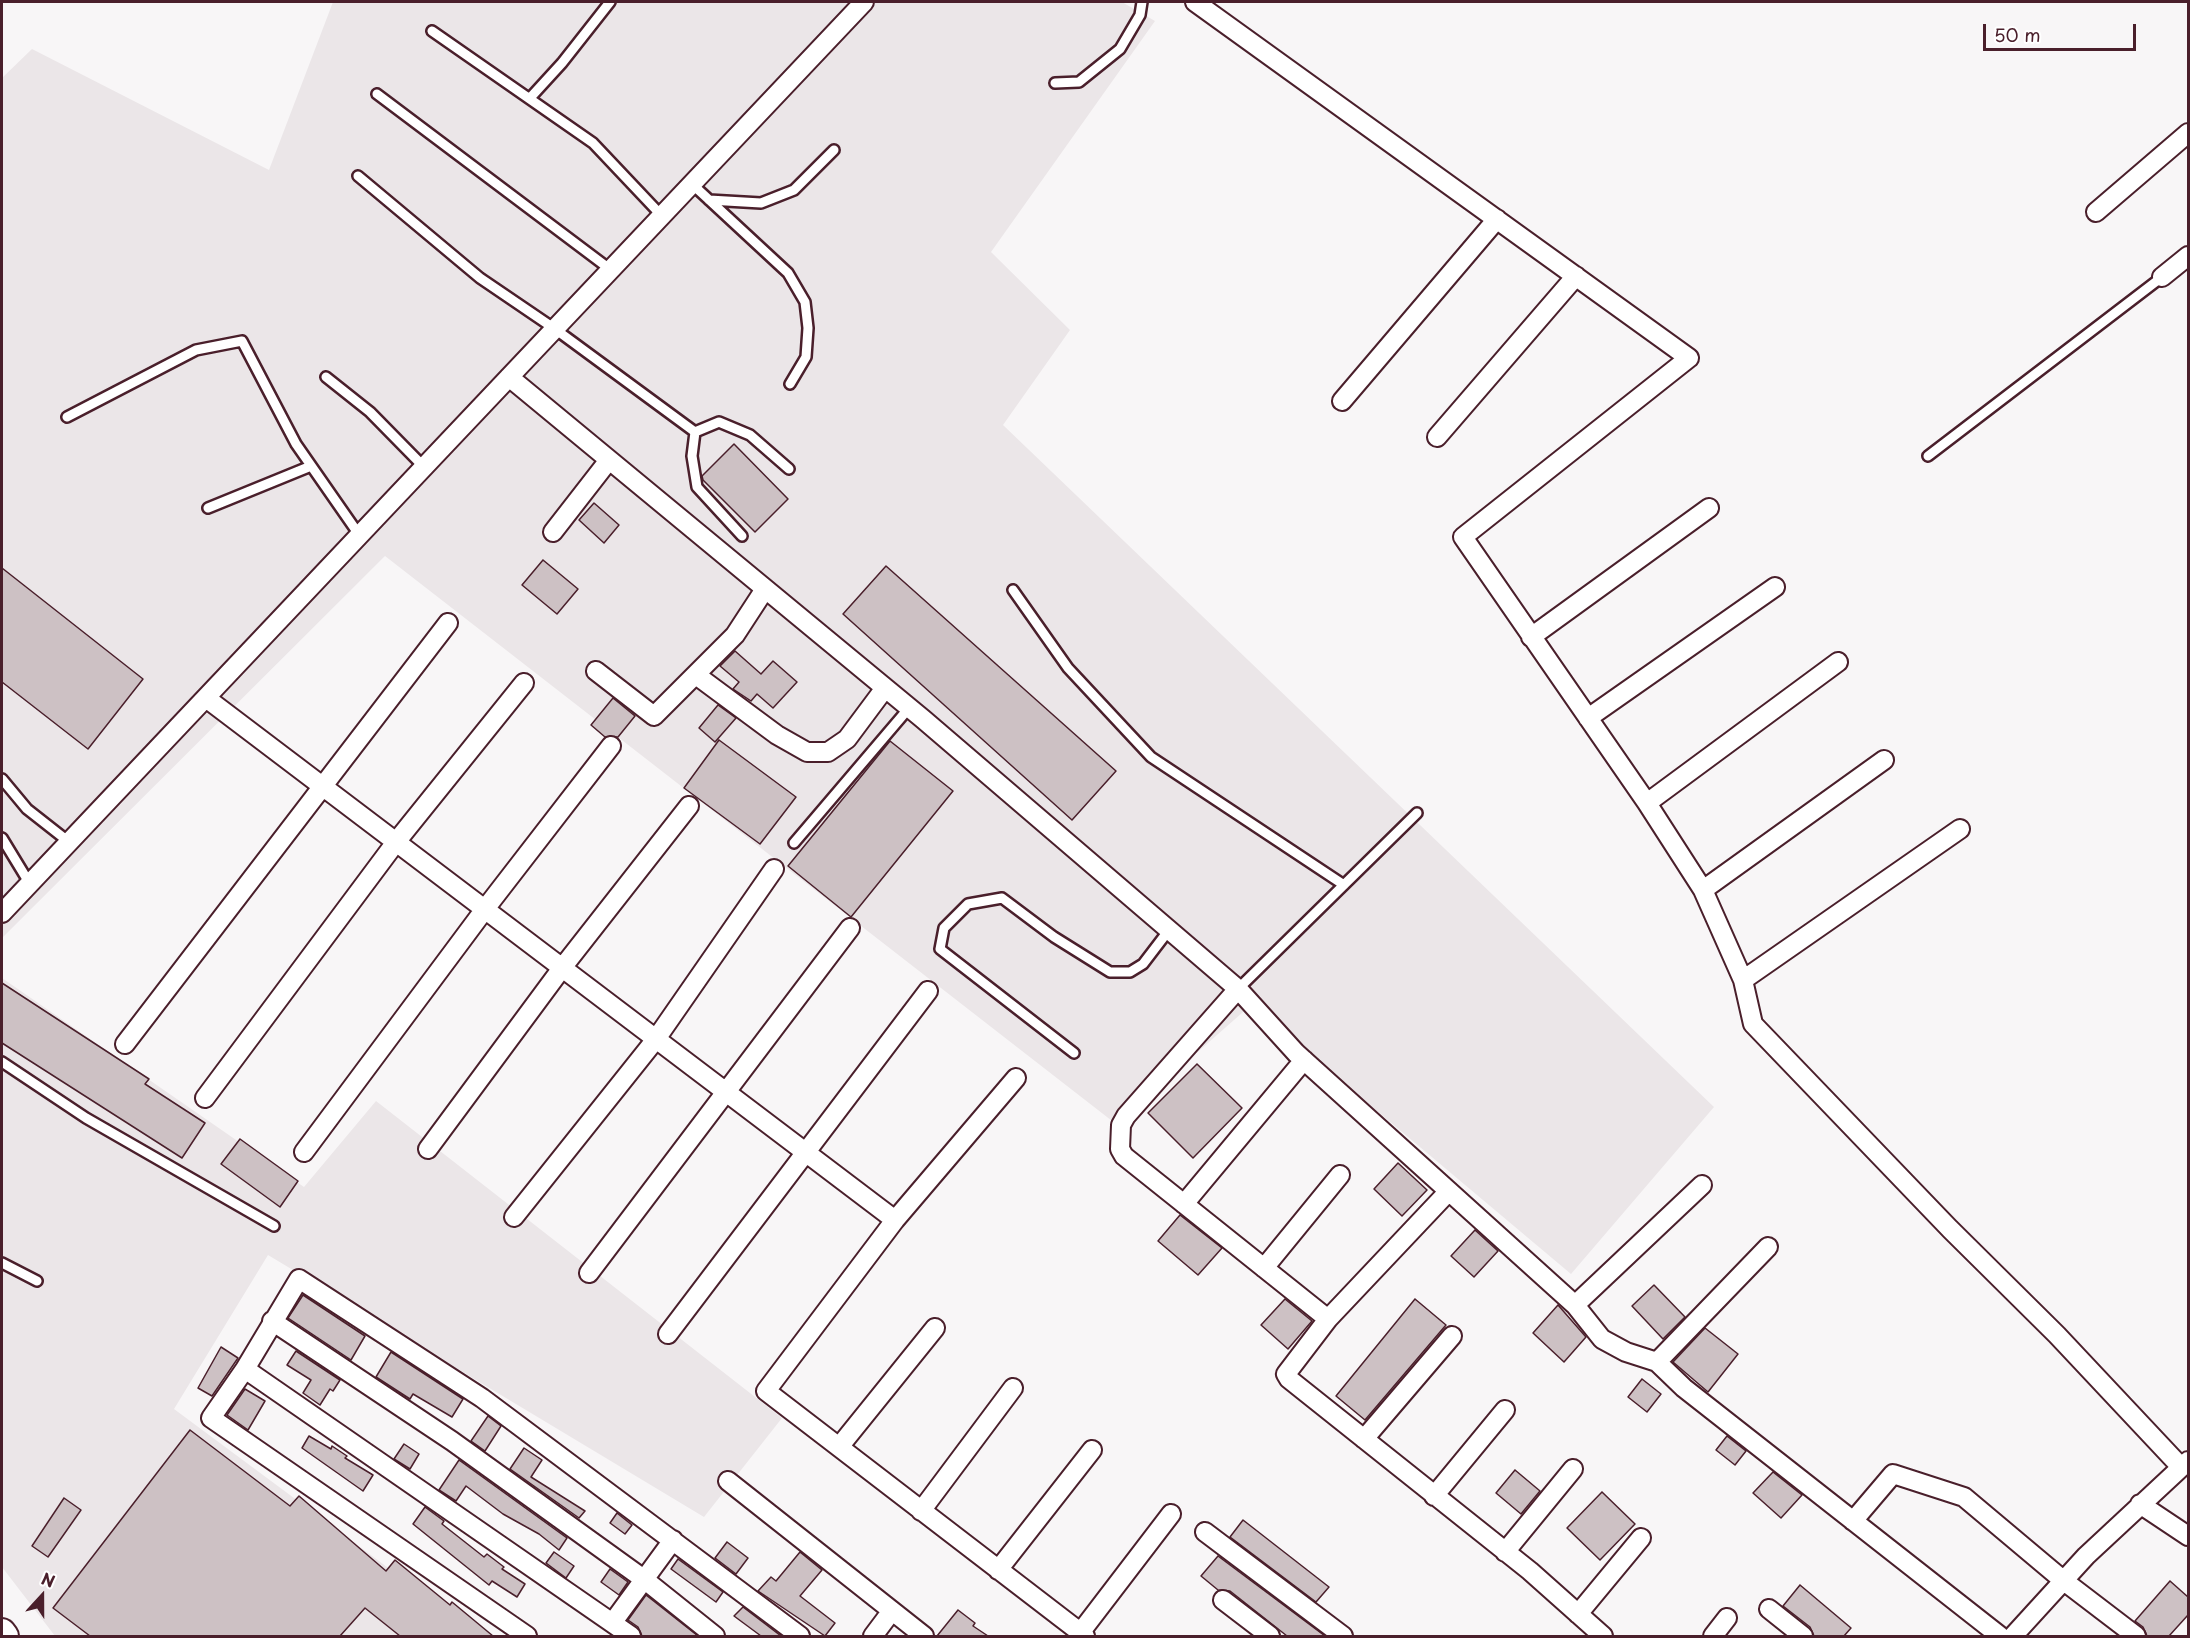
<!DOCTYPE html>
<html>
<head>
<meta charset="utf-8">
<style>
	body { margin:0 }
	#map { position:relative; width:2190px; height:1638px; overflow:hidden; background:#f8f6f7; font-family:"Playpen Sans",sans-serif }
	canvas { display:block }
	.frame { position:absolute; inset:0; border:3px solid #4a1f2b; pointer-events:none }
	.north { position:absolute; left:12px; top:1566px; width:60px; height:60px; -webkit-text-stroke:4px #fff; paint-order:stroke; rotate:21deg; font-size:16px; font-weight:700; line-height:24px; text-align:center; color:#4a1f2b }
	.north::after { content:''; display:block; margin:auto; width:21px; height:27px; background:#4a1f2b; clip-path:polygon(50% 0,100% 100%,50% 72%,0 100%) }
	.scale { position:absolute; left:1983px; top:24px; width:153px; height:27px; box-sizing:border-box; border:3px solid #4a1f2b; border-top:0; padding-left:8px; font-size:18px; line-height:21px; white-space:nowrap; color:#4a1f2b; -webkit-text-stroke:4px #fff; paint-order:stroke }
</style>
</head>
<body>
<div id="map">
<canvas width="2190" height="1638"></canvas>
<div class="frame"></div>
<div class="north">N</div>
<div class="scale">50 m</div>
</div>
<script>
const c = document.querySelector('canvas').getContext('2d');
c.lineJoin = 'round';
function fillPath(path, color) {
  c.fillStyle = color;
  c.fill(path, 'evenodd');
}
function poly(rows) {
  const path = new Path2D();
  for (const r of rows) {
    path.moveTo(r[0], r[1]);
    for (let i = 2; i < r.length; i += 2) path.lineTo(r[i], r[i + 1]);
  }
  return path;
}
function strokePath(path, color, width, dash) {
  c.strokeStyle = color;
  c.lineWidth = width;
  c.lineCap = dash ? 'butt' : 'round';
  c.setLineDash(dash || []);
  c.stroke(path);
}
const built = poly([
	[333,2,1122,2,1155,21,991,252,1070,330,1003,425,1714,1107,1571,1274,1251,1005,1116,1124,385,556,2,938,2,78,32,49,269,170],
	[2,978,304,1187,376,1101,782,1418,704,1517,268,1255,174,1409,480,1636,55,1636,2,1567]
]);
const building = poly([
	[734,444,788,499,755,532,703,480,702,476,734,444],
	[594,503,619,525,604,543,579,520,594,503],
	[543,560,578,589,557,614,522,585,543,560],
	[886,566,1116,771,1072,820,843,614,886,566],
	[2,568,143,679,88,749,2,682,2,568],
	[735,651,761,674,773,661,797,682,773,708,757,694,751,701,733,689,739,682,720,666,735,651],
	[613,698,635,716,618,737,605,737,591,725,613,698],
	[718,705,736,718,715,742,699,728,718,705],
	[719,740,796,797,760,844,684,788,719,740],
	[890,741,953,791,851,917,788,866,890,741],
	[2,983,149,1079,145,1084,205,1123,182,1158,2,1043,2,983],
	[1197,1064,1242,1108,1193,1158,1148,1113,1197,1064],
	[240,1139,298,1181,280,1207,221,1164,240,1139],
	[1398,1163,1427,1190,1402,1216,1374,1189,1398,1163],
	[1180,1215,1222,1248,1198,1275,1158,1241,1180,1215],
	[1475,1230,1498,1251,1474,1277,1451,1256,1475,1230],
	[1654,1285,1685,1317,1663,1339,1632,1306,1654,1285],
	[303,1295,365,1336,351,1360,288,1318,303,1295],
	[1285,1299,1312,1321,1288,1349,1261,1325,1285,1299],
	[1415,1299,1446,1325,1365,1420,1336,1396,1415,1299],
	[1558,1305,1586,1337,1564,1362,1533,1333,1558,1305],
	[1705,1328,1738,1354,1708,1392,1673,1362,1705,1328],
	[221,1347,238,1358,212,1396,198,1388,221,1347],
	[296,1351,340,1380,333,1391,330,1389,320,1405,303,1393,311,1380,287,1365,296,1351],
	[391,1352,463,1399,452,1417,413,1394,410,1399,376,1377,391,1352],
	[1642,1379,1661,1394,1647,1412,1628,1397,1642,1379],
	[245,1389,265,1401,248,1430,227,1415,245,1389],
	[488,1416,501,1426,485,1451,471,1441,488,1416],
	[190,1430,290,1506,299,1496,386,1571,395,1560,450,1605,452,1602,493,1636,400,1636,365,1608,340,1636,90,1636,53,1608,190,1430],
	[309,1436,331,1449,332,1446,347,1456,345,1458,373,1475,363,1491,302,1448,309,1436],
	[1727,1436,1746,1451,1735,1465,1716,1450,1727,1436],
	[404,1444,419,1454,410,1469,394,1459,404,1444],
	[524,1448,542,1460,531,1477,585,1511,579,1518,510,1469,524,1448],
	[459,1460,567,1538,559,1550,539,1534,503,1514,466,1486,456,1501,439,1490,459,1460],
	[1515,1470,1540,1491,1521,1514,1496,1493,1515,1470],
	[1773,1472,1802,1495,1781,1518,1753,1493,1773,1472],
	[1602,1492,1635,1524,1600,1560,1567,1528,1602,1492],
	[64,1498,81,1510,48,1557,32,1546,64,1498],
	[425,1507,444,1521,442,1524,484,1557,487,1554,504,1567,502,1569,525,1584,517,1597,492,1581,489,1585,413,1524,425,1507],
	[617,1513,632,1525,625,1534,610,1523,617,1513],
	[1243,1520,1329,1587,1316,1602,1230,1537,1243,1520],
	[727,1542,748,1558,736,1574,715,1558,727,1542],
	[554,1552,574,1566,566,1578,546,1563,554,1552],
	[800,1552,822,1570,800,1596,835,1623,825,1636,758,1591,771,1577,776,1581,800,1552],
	[1218,1556,1325,1636,1287,1636,1230,1591,1218,1590,1201,1576,1218,1556],
	[678,1559,723,1592,716,1602,671,1569,678,1559],
	[610,1569,628,1582,619,1595,601,1582,610,1569],
	[2170,1581,2188,1597,2188,1615,2169,1636,2147,1636,2143,1627,2135,1621,2170,1581],
	[1800,1585,1851,1628,1844,1636,1814,1636,1810,1627,1783,1606,1800,1585],
	[646,1595,698,1636,642,1636,638,1627,628,1620,646,1595],
	[743,1607,781,1636,761,1636,734,1616,743,1607],
	[958,1610,975,1623,973,1626,988,1636,937,1636,958,1610]
]);
const lane = poly([
	[432,31,593,143,662,216],
	[1055,83,1079,82,1120,49,1140,15,1142,2],
	[377,94,611,270],
	[530,98,562,63,610,2],
	[358,176,480,278,555,329,695,432],
	[692,184,788,273,805,302,808,328,806,357,790,384],
	[709,200,761,203,794,190,834,150],
	[326,377,370,412,424,467],
	[67,417,196,350,242,341,296,444,360,536],
	[1928,456,2162,277],
	[208,508,311,466],
	[742,536,697,487,692,456,695,432,719,422,750,435,789,469],
	[1013,590,1068,668,1151,757,1344,885],
	[2,779,27,809,69,842],
	[2,838,30,884],
	[794,843,909,708],
	[1238,989,1417,813],
	[1074,1053,940,949,944,928,968,904,1002,898,1054,937,1110,972,1130,972,1143,964,1169,930],
	[2,1062,86,1118,274,1226],
	[2,1263,37,1281]
]);
const street = poly([
	[1195,2,1689,358,1463,537,1647,803,1703,890,1743,980,1753,1024,1950,1229,2057,1335,2181,1467],
	[2096,212,2188,133],
	[2162,277,2188,256],
	[509,377,923,719,1238,989,1126,1116,1121,1125,1120,1149,1124,1156,1328,1319,1286,1374,1289,1379,1530,1571,1603,1636],
	[1342,401,1497,219],
	[1437,437,1576,276],
	[553,532,609,460],
	[1531,637,1709,508],
	[596,671,654,716,735,635,765,589],
	[696,675,777,735,807,752,828,752,847,739,885,688],
	[206,698,895,1220],
	[1588,718,1775,587],
	[1647,803,1838,662],
	[1703,890,1884,760],
	[2,913,864,2],
	[1743,980,1960,829],
	[1238,989,1296,1053,1575,1305,1602,1339,1626,1352,1657,1362,1684,1388,2000,1636],
	[125,1044,448,623],
	[1016,1078,895,1220,766,1391,1085,1636],
	[205,1098,396,842,524,683],
	[428,1149,562,968,689,806],
	[304,1152,485,909,611,746],
	[1184,1204,1304,1060],
	[514,1217,656,1039,774,869],
	[1264,1268,1340,1175],
	[589,1273,850,928],
	[1575,1305,1702,1185],
	[1328,1319,1449,1191],
	[272,1321,452,1441,645,1580,715,1636],
	[668,1334,928,991],
	[1657,1362,1768,1247],
	[245,1369,631,1636],
	[1364,1439,1452,1336],
	[839,1447,935,1328],
	[728,1481,924,1636],
	[1434,1496,1505,1410],
	[2140,1504,2188,1536],
	[921,1511,1013,1388],
	[1853,1521,1893,1474,1964,1497,2064,1581,2136,1636],
	[1205,1532,1343,1636],
	[1505,1552,1573,1469],
	[998,1570,1092,1450],
	[1223,1600,1270,1636],
	[1769,1609,1803,1636],
	[1578,1614,1641,1538],
	[613,1622,673,1540],
	[1080,1633,1171,1514],
	[527,1636,211,1418,245,1369,299,1279,482,1398,800,1636],
	[873,1636,891,1612],
	[1713,1636,1727,1618],
	[2013,1636,2086,1556,2188,1461]
]);
const secondary = poly([
	[2,1632,5,1636]
]);
fillPath(built, '#ebe6e8');
fillPath(building, '#cdc1c4');
strokePath(building, '#4a1f2b', 1.5);
strokePath(lane, '#4a1f2b', 14);
strokePath(street, '#4a1f2b', 22);
strokePath(secondary, '#4a1f2b', 30);
strokePath(lane, '#fff', 9);
strokePath(street, '#fff', 18);
strokePath(secondary, '#fff', 26);
</script>
</body>
</html>
